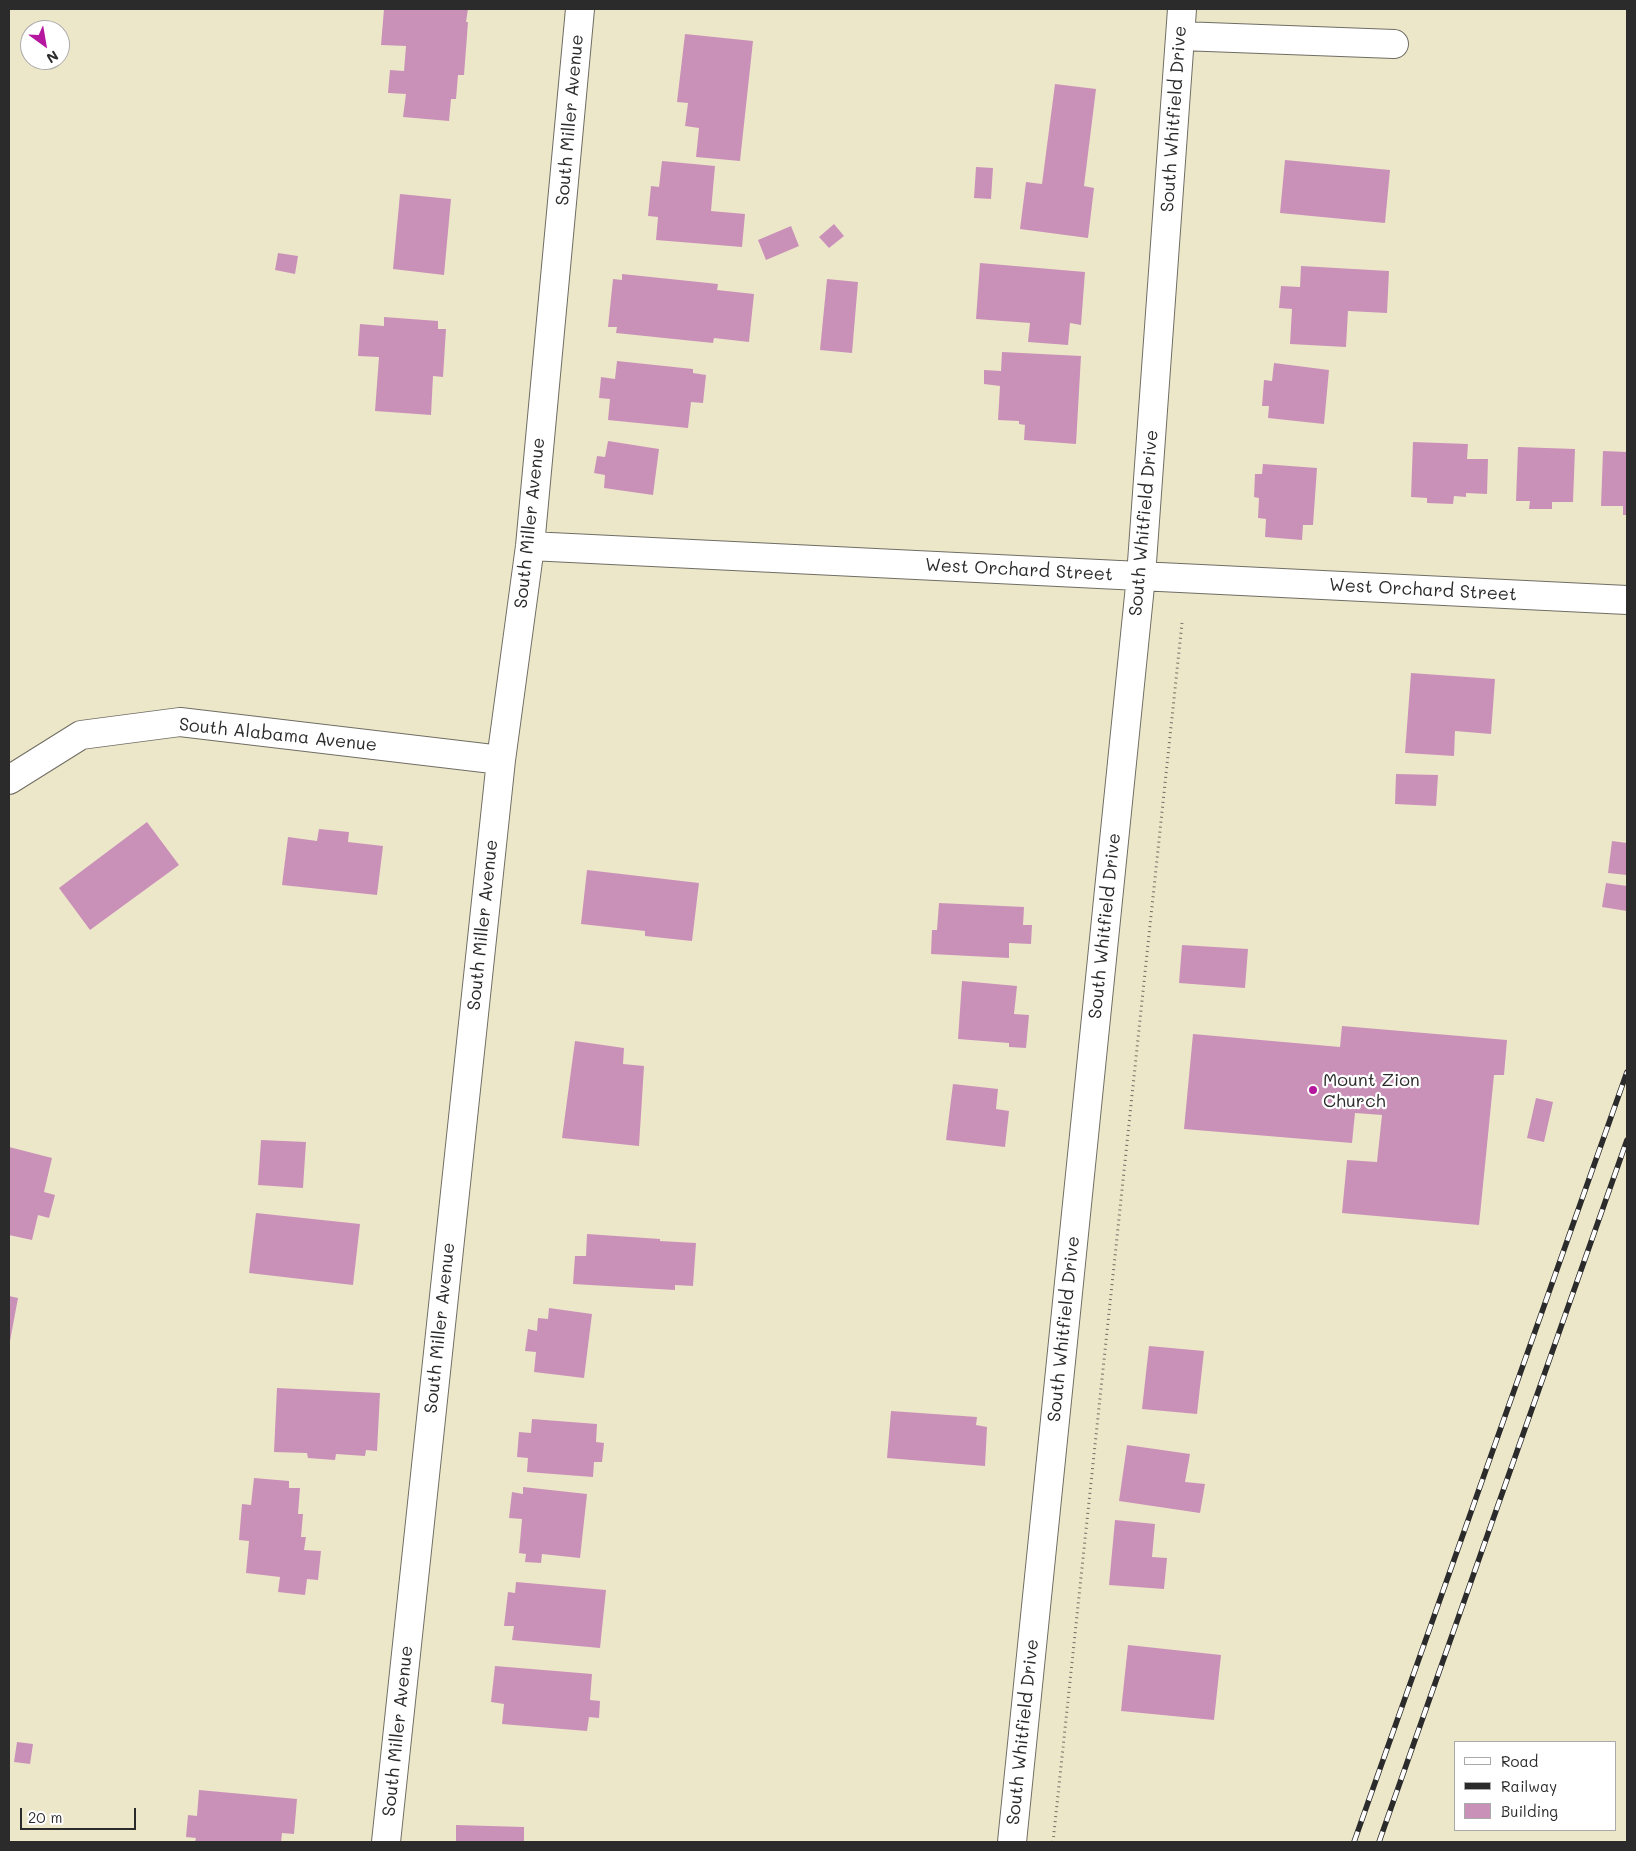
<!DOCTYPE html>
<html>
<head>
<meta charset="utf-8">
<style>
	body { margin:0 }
	#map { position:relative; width:1636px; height:1851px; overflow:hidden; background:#ede7ca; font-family:Mali,sans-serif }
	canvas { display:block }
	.frame { position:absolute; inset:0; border:10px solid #2b2b2b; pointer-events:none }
	.legend { position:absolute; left:1454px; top:1741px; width:162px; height:90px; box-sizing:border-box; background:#fff; border:1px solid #aaa; margin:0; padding:6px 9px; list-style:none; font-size:15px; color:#2b2b2b }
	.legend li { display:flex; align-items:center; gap:10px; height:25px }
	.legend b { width:25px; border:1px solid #aaa }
	.north { position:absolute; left:20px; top:20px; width:50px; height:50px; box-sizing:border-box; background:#fff; border:1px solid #aaa; border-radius:50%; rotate:148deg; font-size:14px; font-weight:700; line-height:20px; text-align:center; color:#2b2b2b }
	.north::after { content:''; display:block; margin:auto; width:18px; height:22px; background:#b5179e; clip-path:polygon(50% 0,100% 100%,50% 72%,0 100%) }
	.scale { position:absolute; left:20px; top:1808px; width:116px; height:22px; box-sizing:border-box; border:2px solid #2b2b2b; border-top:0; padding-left:6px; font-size:15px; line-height:18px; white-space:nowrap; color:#2b2b2b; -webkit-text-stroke:4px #fff; paint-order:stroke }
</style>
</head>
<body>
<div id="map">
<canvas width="1636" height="1851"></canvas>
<div class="frame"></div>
<ul class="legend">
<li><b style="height:6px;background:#fff"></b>Road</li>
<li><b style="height:6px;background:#2b2b2b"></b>Railway</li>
<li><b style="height:14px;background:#ca91b8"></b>Building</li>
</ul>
<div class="north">N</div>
<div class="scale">20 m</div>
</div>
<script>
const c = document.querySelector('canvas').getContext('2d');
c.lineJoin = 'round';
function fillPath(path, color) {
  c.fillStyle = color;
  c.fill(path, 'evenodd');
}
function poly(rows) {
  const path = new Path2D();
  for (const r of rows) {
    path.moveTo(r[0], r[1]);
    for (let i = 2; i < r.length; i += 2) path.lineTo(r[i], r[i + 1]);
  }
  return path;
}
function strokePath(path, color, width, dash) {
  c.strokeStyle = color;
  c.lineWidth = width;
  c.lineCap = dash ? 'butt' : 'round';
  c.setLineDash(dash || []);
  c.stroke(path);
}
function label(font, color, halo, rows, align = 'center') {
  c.font = font + ' Mali,sans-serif';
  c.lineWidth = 4.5;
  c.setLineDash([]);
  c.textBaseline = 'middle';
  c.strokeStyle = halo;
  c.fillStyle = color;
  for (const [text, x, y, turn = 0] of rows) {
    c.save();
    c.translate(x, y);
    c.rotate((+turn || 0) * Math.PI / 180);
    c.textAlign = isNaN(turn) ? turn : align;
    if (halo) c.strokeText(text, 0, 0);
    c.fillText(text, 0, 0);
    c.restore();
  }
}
const building = poly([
	[384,9,468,9,466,22,468,22,464,75,458,75,456,99,451,99,449,121,403,117,406,94,388,93,390,70,404,71,406,46,381,45],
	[685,34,753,41,740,161,696,157,699,128,685,126,688,103,677,102],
	[1055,84,1096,89,1084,186,1094,188,1088,238,1020,229,1026,182,1042,184],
	[1285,160,1390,170,1385,223,1280,213],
	[662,161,715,166,711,211,745,214,742,247,656,240,658,217,648,216,651,186,659,187],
	[976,167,993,168,991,199,974,198],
	[400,194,451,199,444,275,393,269],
	[834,224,844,236,829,248,819,237],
	[791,226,799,246,766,260,758,240],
	[278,253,298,256,295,274,275,270],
	[980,263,1085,272,1081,325,1070,323,1068,345,1028,342,1030,323,976,319],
	[1301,266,1389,271,1387,313,1348,311,1346,347,1290,344,1292,309,1279,308,1281,286,1300,287],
	[622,274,718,284,717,290,754,294,749,342,714,338,713,343,616,333,617,327,608,327,613,279,622,280],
	[827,279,858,282,852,353,820,350],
	[384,317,438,321,438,329,446,329,443,377,433,376,431,415,375,411,379,357,358,356,360,324,384,326],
	[1002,352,1081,356,1076,444,1024,440,1025,425,1019,424,1019,421,998,420,1000,386,984,384,984,370,1001,371],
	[617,361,693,369,693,373,706,375,703,403,691,402,688,428,608,420,610,399,599,398,601,377,615,379],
	[1274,363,1329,370,1324,424,1268,418,1269,406,1262,406,1264,380,1272,381],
	[608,441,659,449,653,495,604,488,605,475,594,473,597,456,605,457],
	[1413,442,1468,444,1467,459,1488,459,1487,494,1466,493,1466,497,1454,496,1453,504,1427,503,1427,498,1411,497],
	[1518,447,1575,449,1573,502,1552,502,1552,509,1529,509,1530,501,1516,501],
	[1603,451,1627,452,1627,515,1623,515,1623,506,1601,506],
	[1263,464,1317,468,1313,525,1303,525,1302,540,1265,537,1266,519,1258,518,1259,498,1254,497,1255,474,1262,474],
	[1411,673,1495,679,1491,734,1455,731,1454,756,1405,753],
	[1396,774,1438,775,1436,806,1395,804],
	[147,822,179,865,90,930,59,888],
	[319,829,349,832,348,842,383,846,377,895,282,885,288,837,317,841],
	[1612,841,1627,843,1627,875,1608,873],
	[587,870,699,883,692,941,645,936,645,931,581,924],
	[1606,883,1627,886,1627,911,1602,907],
	[939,903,1024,907,1023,925,1032,925,1031,944,1009,943,1009,958,931,954,932,930,937,930],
	[1182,945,1248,949,1245,988,1179,983],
	[962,981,1017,986,1014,1014,1029,1015,1026,1048,1009,1047,1009,1043,958,1039],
	[1342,1026,1507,1040,1504,1075,1494,1075,1479,1225,1342,1213,1347,1160,1377,1162,1382,1115,1355,1113,1352,1143,1184,1129,1193,1034,1340,1047],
	[575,1041,624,1048,623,1064,644,1066,639,1146,562,1138],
	[953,1084,998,1089,996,1109,1009,1111,1005,1147,946,1140],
	[1536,1098,1553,1102,1544,1142,1527,1138],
	[261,1140,306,1142,303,1188,258,1185],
	[9,1147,52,1158,44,1192,55,1195,49,1218,38,1215,32,1240,9,1235],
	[256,1213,360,1224,353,1285,249,1273],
	[587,1234,660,1239,660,1241,696,1243,693,1286,675,1285,675,1290,573,1284,575,1256,586,1256],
	[9,1296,18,1298,10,1341,9,1341],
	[549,1308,592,1314,584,1378,534,1372,536,1352,525,1351,528,1329,537,1331,538,1318,548,1319],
	[1149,1346,1204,1351,1197,1414,1142,1409],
	[277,1388,380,1393,377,1451,366,1450,365,1456,336,1454,335,1460,308,1458,307,1453,274,1452],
	[891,1411,977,1417,976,1425,987,1427,985,1466,887,1458],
	[532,1419,597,1424,596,1442,604,1443,602,1462,594,1462,593,1477,527,1472,528,1458,517,1457,519,1432,531,1433],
	[1127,1445,1190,1454,1185,1482,1205,1484,1200,1513,1119,1501],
	[254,1478,289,1481,289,1488,300,1488,298,1514,303,1514,301,1537,306,1537,304,1550,321,1551,318,1580,307,1579,305,1595,278,1592,280,1577,246,1573,249,1541,239,1540,242,1504,251,1505],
	[523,1487,587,1494,580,1558,542,1554,541,1563,525,1562,526,1554,519,1553,522,1519,509,1518,512,1492,523,1494],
	[1115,1520,1155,1524,1152,1557,1167,1558,1164,1589,1109,1585],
	[516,1582,606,1590,600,1648,512,1640,514,1626,504,1626,508,1592,515,1593],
	[1128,1645,1221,1655,1214,1720,1121,1711],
	[495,1666,592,1674,590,1700,600,1701,599,1718,589,1717,587,1731,502,1724,504,1704,491,1702],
	[17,1742,33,1744,30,1764,14,1762],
	[199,1790,297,1799,294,1834,282,1833,281,1842,195,1842,196,1838,186,1837,188,1815,197,1816],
	[456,1825,524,1827,524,1842,456,1842]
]);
const path = poly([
	[1053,1842,1182,623]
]);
const minor = poly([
	[1181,36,1394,44],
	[530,546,1627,600],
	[9,780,81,735,180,722,501,760],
	[386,1842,501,760,530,546,580,9],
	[1012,1842,1141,576,1182,9]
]);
const rail = poly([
	[1354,1842,1627,1072],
	[1379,1842,1627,1140]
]);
const markers = [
	[1313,1090,5,"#b5179e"]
];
const streetNames = [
	["South Whitfield Drive",1174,119,-86],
	["South Miller Avenue",570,120,-85],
	["South Miller Avenue",530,523,-84],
	["South Whitfield Drive",1144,523,-85],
	["West Orchard Street",1019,570,3],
	["West Orchard Street",1423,590,3],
	["South Alabama Avenue",278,735,6],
	["South Miller Avenue",483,925,-84],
	["South Whitfield Drive",1105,926,-84],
	["South Miller Avenue",440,1328,-84],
	["South Whitfield Drive",1064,1329,-84],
	["South Miller Avenue",398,1731,-84],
	["South Whitfield Drive",1023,1732,-84]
];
const poiNames = [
	["Mount Zion",1323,1080],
	["Church",1323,1101]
];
fillPath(building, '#ca91b8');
strokePath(minor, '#6f6d63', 30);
strokePath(path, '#6f6d63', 3, [1, 4]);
strokePath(minor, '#fff', 28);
strokePath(rail, '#2b2b2b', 5.5);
strokePath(rail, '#fff', 4, [11]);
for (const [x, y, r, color] of markers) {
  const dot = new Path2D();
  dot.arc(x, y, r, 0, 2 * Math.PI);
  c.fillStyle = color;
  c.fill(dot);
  strokePath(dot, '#fff', 2);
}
label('18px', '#2b2b2b', '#fff', streetNames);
label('18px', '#2b2b2b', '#fff', poiNames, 'left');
</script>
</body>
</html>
